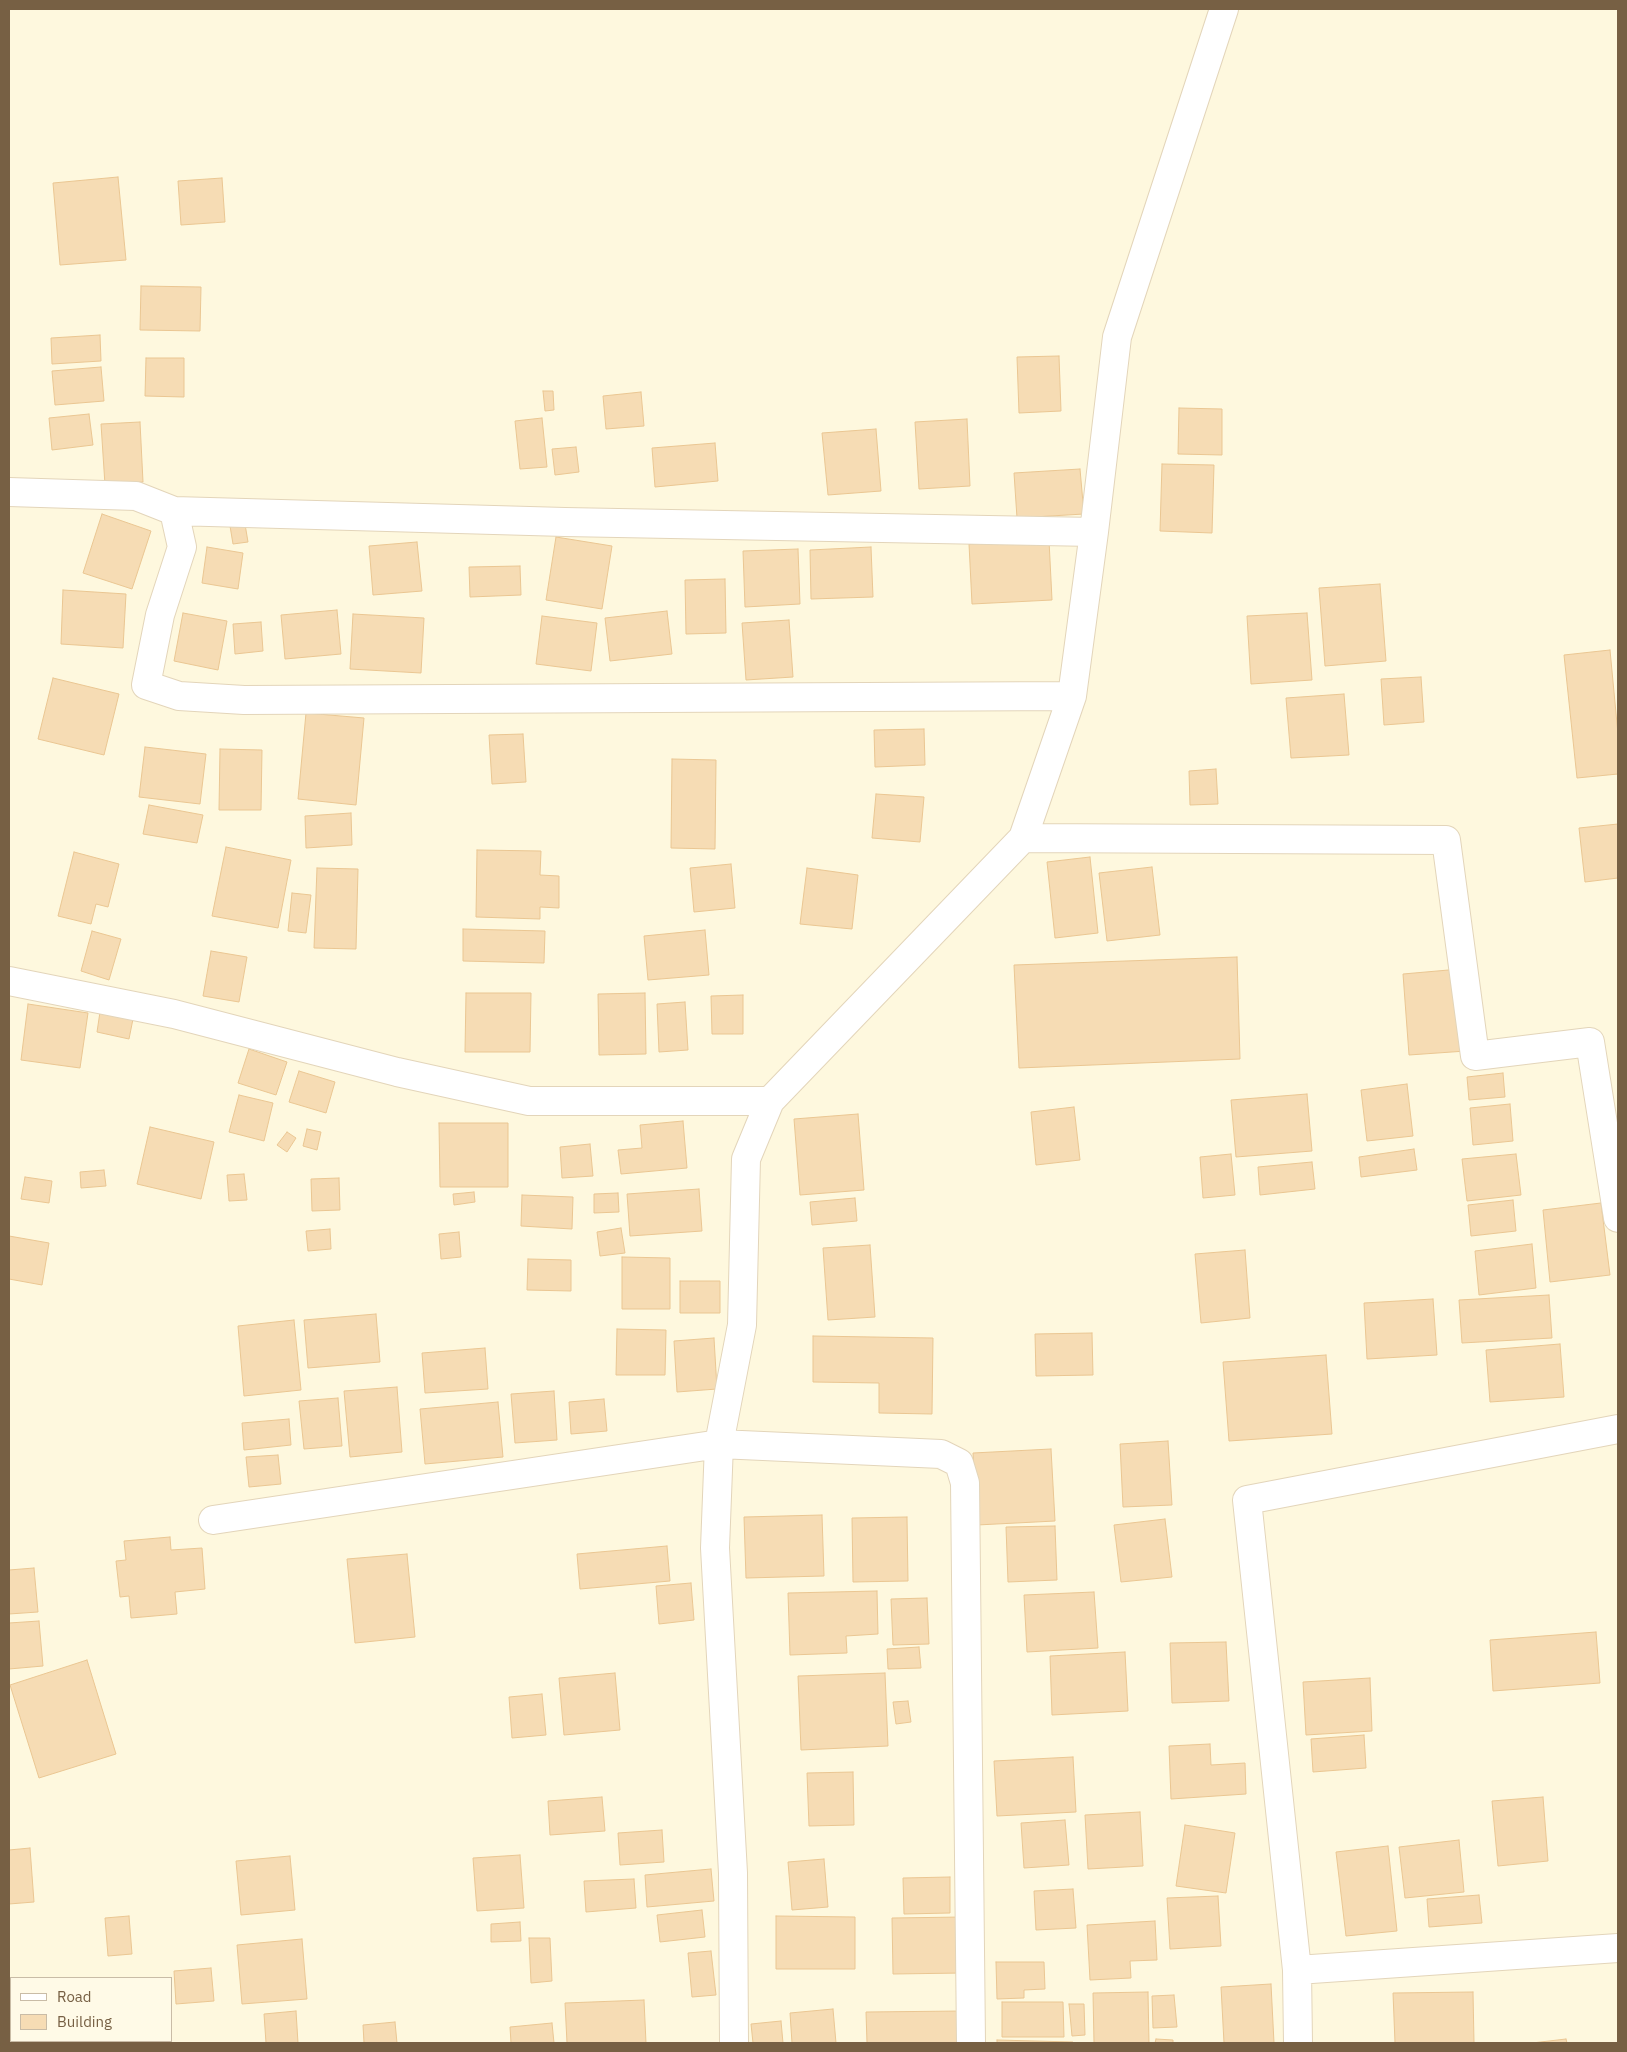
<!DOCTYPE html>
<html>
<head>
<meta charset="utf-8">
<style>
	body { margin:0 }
	#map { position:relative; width:1627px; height:2052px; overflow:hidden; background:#fef8de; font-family:"IBM Plex Sans",sans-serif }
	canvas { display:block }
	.frame { position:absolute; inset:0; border:10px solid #776044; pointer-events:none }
	.legend { position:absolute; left:10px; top:1977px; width:162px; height:65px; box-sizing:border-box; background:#fffae7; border:1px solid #c9bca6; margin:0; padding:6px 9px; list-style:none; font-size:15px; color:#776044 }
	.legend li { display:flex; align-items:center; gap:10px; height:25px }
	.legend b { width:25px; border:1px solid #c9bca6 }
</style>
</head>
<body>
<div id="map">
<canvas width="1627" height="2052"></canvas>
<div class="frame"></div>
<ul class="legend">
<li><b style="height:6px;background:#fff"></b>Road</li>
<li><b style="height:14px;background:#f6dcb4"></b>Building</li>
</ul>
</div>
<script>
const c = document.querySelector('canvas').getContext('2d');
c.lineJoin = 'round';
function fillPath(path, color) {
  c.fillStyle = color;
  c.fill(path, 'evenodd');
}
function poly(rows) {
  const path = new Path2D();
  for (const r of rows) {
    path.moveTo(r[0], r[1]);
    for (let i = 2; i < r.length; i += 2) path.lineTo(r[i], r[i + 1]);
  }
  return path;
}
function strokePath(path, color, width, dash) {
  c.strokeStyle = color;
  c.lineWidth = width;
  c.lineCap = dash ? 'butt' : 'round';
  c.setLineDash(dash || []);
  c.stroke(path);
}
const building = poly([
	[118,177,126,260,60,265,53,183,118,177],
	[222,178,225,222,181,225,178,181,222,178],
	[141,286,201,287,200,331,140,330,141,286],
	[100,335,101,361,52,364,51,338,100,335],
	[1059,356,1061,411,1019,413,1017,357,1059,356],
	[146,358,184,358,184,397,145,396,146,358],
	[101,367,104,401,55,405,52,371,101,367],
	[543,391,553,391,554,410,545,411,543,391],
	[641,392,644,426,606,429,603,396,641,392],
	[1179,408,1222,409,1222,455,1178,454,1179,408],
	[89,414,93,445,52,450,49,418,89,414],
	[542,418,547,467,520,469,515,421,542,418],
	[967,419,970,486,919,489,915,422,967,419],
	[140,422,143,482,105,485,101,424,140,422],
	[876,429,881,491,828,495,822,433,876,429],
	[715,443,718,481,655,487,652,448,715,443],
	[576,447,579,472,555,475,552,449,576,447],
	[1162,464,1214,465,1212,533,1160,531,1162,464],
	[1080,469,1084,514,1017,518,1014,473,1080,469],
	[102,514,151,531,132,589,83,573,102,514],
	[245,524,248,542,233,544,230,526,245,524],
	[556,537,612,546,602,609,546,600,556,537],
	[1049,540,1052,600,972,604,969,544,1049,540],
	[417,542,422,591,373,595,369,546,417,542],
	[207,547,243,553,238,589,202,583,207,547],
	[871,547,873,597,811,599,810,550,871,547],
	[798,549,800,604,745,607,743,551,798,549],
	[520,566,521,595,470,597,469,567,520,566],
	[725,579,726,633,686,634,685,580,725,579],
	[1380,584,1386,661,1325,666,1319,588,1380,584],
	[63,590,126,594,123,648,61,644,63,590],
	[337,610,341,654,285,659,281,615,337,610],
	[667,611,672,654,610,661,605,618,667,611],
	[183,613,227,621,218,670,174,661,183,613],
	[1307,613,1312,680,1251,684,1247,616,1307,613],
	[353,614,424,618,421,673,350,669,353,614],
	[542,616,597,623,591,671,536,664,542,616],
	[789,620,793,677,746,680,742,623,789,620],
	[261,622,263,651,235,654,233,624,261,622],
	[1610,650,1618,734,1618,774,1577,778,1564,655,1610,650],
	[1421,677,1424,722,1384,725,1381,679,1421,677],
	[53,678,119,694,104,755,38,739,53,678],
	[1344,694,1349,755,1291,758,1286,698,1344,694],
	[306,713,364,718,356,805,298,799,306,713],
	[924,729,925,765,875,767,874,730,924,729],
	[523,734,526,782,492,784,489,735,523,734],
	[145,747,206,754,200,804,139,797,145,747],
	[220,749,262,750,261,810,219,810,220,749],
	[672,759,716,760,715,849,671,848,672,759],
	[1216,769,1218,804,1190,805,1189,771,1216,769],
	[876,794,924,797,920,842,872,838,876,794],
	[149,805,203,815,197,843,143,834,149,805],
	[351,813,352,845,306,848,305,816,351,813],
	[1618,824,1618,878,1585,882,1579,828,1618,824],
	[226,847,291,860,278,928,212,916,226,847],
	[477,850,541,851,540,875,559,876,559,908,540,907,540,919,476,917,477,850],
	[74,852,119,864,108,907,96,904,91,924,58,916,74,852],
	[1090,857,1098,933,1055,938,1047,862,1090,857],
	[731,864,735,908,694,912,690,868,731,864],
	[1152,867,1160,935,1107,941,1099,873,1152,867],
	[317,868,358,869,356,949,314,948,317,868],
	[807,868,858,875,852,929,800,924,807,868],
	[292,893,311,895,306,933,288,931,292,893],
	[463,929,545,931,544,963,463,961,463,929],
	[705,930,709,975,648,980,644,936,705,930],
	[92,931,121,939,109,980,81,971,92,931],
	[211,951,247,957,239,1002,203,996,211,951],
	[1237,957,1240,1059,1019,1068,1014,965,1237,957],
	[1460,969,1466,1051,1409,1055,1403,974,1460,969],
	[466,993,531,993,530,1052,465,1052,466,993],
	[645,993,646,1054,599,1055,598,994,645,993],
	[743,995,743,1034,712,1034,711,996,743,995],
	[685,1002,688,1050,659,1052,657,1004,685,1002],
	[28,1004,88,1013,80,1068,21,1060,28,1004],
	[100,1012,133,1019,129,1039,97,1032,100,1012],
	[249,1049,287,1062,276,1095,238,1083,249,1049],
	[299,1071,335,1082,326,1113,289,1102,299,1071],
	[1503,1073,1505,1097,1469,1100,1467,1077,1503,1073],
	[1407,1084,1413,1136,1367,1141,1361,1090,1407,1084],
	[1307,1094,1312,1151,1236,1157,1231,1100,1307,1094],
	[239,1095,273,1103,264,1141,229,1132,239,1095],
	[1510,1104,1513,1141,1473,1145,1470,1108,1510,1104],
	[1074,1107,1080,1160,1036,1165,1031,1112,1074,1107],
	[858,1114,864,1190,800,1195,794,1119,858,1114],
	[683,1121,687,1168,621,1174,618,1150,642,1148,640,1125,683,1121],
	[439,1123,508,1123,508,1187,440,1187,439,1123],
	[150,1127,214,1142,201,1199,137,1184,150,1127],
	[307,1129,321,1132,317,1150,303,1146,307,1129],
	[287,1132,296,1138,287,1152,277,1145,287,1132],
	[590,1144,593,1176,562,1178,560,1147,590,1144],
	[1414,1149,1417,1170,1361,1177,1359,1157,1414,1149],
	[1231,1154,1235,1195,1203,1198,1200,1157,1231,1154],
	[1516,1154,1521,1195,1467,1201,1462,1159,1516,1154],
	[1312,1162,1315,1189,1260,1195,1258,1167,1312,1162],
	[104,1170,106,1186,81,1188,80,1172,104,1170],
	[244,1174,247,1200,229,1201,227,1175,244,1174],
	[25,1177,52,1181,49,1203,21,1199,25,1177],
	[339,1178,340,1210,312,1211,311,1179,339,1178],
	[699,1189,702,1231,630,1236,627,1194,699,1189],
	[474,1192,475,1202,454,1205,453,1194,474,1192],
	[618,1193,619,1212,594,1213,594,1194,618,1193],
	[522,1195,573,1197,572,1229,521,1226,522,1195],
	[855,1198,857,1221,812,1225,810,1202,855,1198],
	[1513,1200,1516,1231,1471,1236,1468,1205,1513,1200],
	[1601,1203,1610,1275,1550,1282,1543,1210,1601,1203],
	[621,1228,625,1253,600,1256,597,1232,621,1228],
	[330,1229,331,1249,308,1251,306,1231,330,1229],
	[459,1232,461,1257,441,1259,439,1234,459,1232],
	[9,1236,49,1243,42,1285,9,1279,9,1236],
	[1532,1244,1536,1288,1479,1295,1475,1251,1532,1244],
	[870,1245,875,1317,828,1320,823,1248,870,1245],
	[1245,1250,1250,1318,1201,1323,1195,1254,1245,1250],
	[622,1257,670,1258,670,1309,622,1309,622,1257],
	[528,1259,571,1260,571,1291,527,1290,528,1259],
	[680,1281,720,1281,720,1313,680,1313,680,1281],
	[1549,1295,1552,1338,1462,1343,1459,1300,1549,1295],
	[1433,1299,1437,1355,1367,1359,1364,1303,1433,1299],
	[376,1314,380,1362,308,1368,304,1320,376,1314],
	[294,1320,301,1390,244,1396,238,1326,294,1320],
	[617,1329,666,1330,665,1375,616,1375,617,1329],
	[1092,1333,1093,1375,1036,1376,1035,1334,1092,1333],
	[813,1336,933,1338,932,1414,879,1413,879,1383,813,1382,813,1336],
	[714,1338,717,1389,677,1392,674,1341,714,1338],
	[1560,1344,1564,1397,1490,1402,1486,1350,1560,1344],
	[485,1348,488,1389,425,1393,422,1353,485,1348],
	[1326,1355,1332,1434,1229,1441,1223,1362,1326,1355],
	[397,1387,402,1452,350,1457,344,1391,397,1387],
	[554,1391,557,1440,515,1443,511,1394,554,1391],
	[338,1398,342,1446,304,1449,299,1401,338,1398],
	[604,1399,607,1431,571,1434,569,1402,604,1399],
	[498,1402,503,1457,425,1464,420,1409,498,1402],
	[289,1419,291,1445,244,1450,242,1423,289,1419],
	[1168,1441,1172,1505,1123,1507,1120,1444,1168,1441],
	[1051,1449,1055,1521,977,1525,973,1453,1051,1449],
	[278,1455,281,1484,249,1487,246,1457,278,1455],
	[822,1515,824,1576,746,1578,744,1517,822,1515],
	[907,1517,908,1581,853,1582,852,1518,907,1517],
	[1165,1519,1172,1577,1121,1582,1114,1525,1165,1519],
	[1055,1526,1057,1580,1008,1582,1006,1527,1055,1526],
	[170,1537,171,1550,202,1548,205,1589,175,1592,177,1614,131,1618,129,1596,120,1597,116,1561,126,1560,124,1541,170,1537],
	[667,1546,670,1581,580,1589,577,1554,667,1546],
	[407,1554,415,1637,355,1643,347,1559,407,1554],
	[34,1568,38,1612,9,1614,9,1570,34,1568],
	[691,1583,694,1620,659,1624,656,1586,691,1583],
	[877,1591,878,1634,846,1636,847,1653,790,1655,788,1593,877,1591],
	[1094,1592,1098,1648,1027,1652,1024,1595,1094,1592],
	[927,1598,929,1644,893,1645,891,1599,927,1598],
	[39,1621,43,1666,9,1669,9,1623,39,1621],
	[1596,1632,1600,1683,1493,1691,1490,1640,1596,1632],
	[1226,1642,1229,1701,1172,1703,1170,1643,1226,1642],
	[919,1647,921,1668,888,1669,887,1649,919,1647],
	[1125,1652,1128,1711,1052,1715,1050,1656,1125,1652],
	[87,1660,116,1754,39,1778,10,1685,87,1660],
	[615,1673,620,1730,564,1735,559,1678,615,1673],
	[885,1673,888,1746,801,1750,798,1676,885,1673],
	[1370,1678,1372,1731,1306,1735,1303,1682,1370,1678],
	[542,1694,546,1735,512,1738,509,1697,542,1694],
	[908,1701,911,1722,896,1724,893,1702,908,1701],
	[1364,1735,1366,1768,1313,1772,1311,1739,1364,1735],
	[1210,1744,1211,1765,1245,1763,1246,1794,1171,1799,1169,1746,1210,1744],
	[1073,1757,1076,1812,997,1816,994,1761,1073,1757],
	[853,1772,854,1825,809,1826,807,1773,853,1772],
	[602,1797,605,1831,550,1835,548,1801,602,1797],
	[1543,1797,1548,1861,1498,1866,1492,1801,1543,1797],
	[1140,1812,1143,1866,1088,1869,1085,1815,1140,1812],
	[1065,1820,1069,1865,1024,1868,1021,1823,1065,1820],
	[1185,1825,1235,1833,1226,1893,1176,1886,1185,1825],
	[662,1830,664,1862,620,1865,618,1833,662,1830],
	[1459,1840,1464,1892,1405,1898,1399,1847,1459,1840],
	[1388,1846,1397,1931,1346,1936,1336,1852,1388,1846],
	[30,1848,34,1902,9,1904,9,1850,30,1848],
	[520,1855,524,1908,477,1911,473,1858,520,1855],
	[290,1856,295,1910,241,1915,236,1861,290,1856],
	[824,1859,828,1907,792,1910,788,1862,824,1859],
	[711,1869,714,1901,647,1907,645,1875,711,1869],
	[950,1877,950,1913,904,1914,903,1878,950,1877],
	[634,1879,636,1908,586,1912,584,1881,634,1879],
	[1073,1889,1076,1928,1036,1930,1034,1891,1073,1889],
	[1479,1895,1482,1923,1429,1927,1427,1899,1479,1895],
	[1218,1896,1221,1946,1170,1949,1167,1898,1218,1896],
	[702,1910,705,1937,660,1942,657,1915,702,1910],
	[129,1916,132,1954,108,1956,105,1918,129,1916],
	[776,1916,855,1917,855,1969,776,1969,776,1916],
	[963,1917,963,1973,893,1974,892,1918,963,1917],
	[1155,1921,1157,1960,1130,1961,1131,1978,1090,1980,1087,1925,1155,1921],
	[520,1922,521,1941,491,1942,491,1924,520,1922],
	[529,1938,550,1938,552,1981,531,1983,529,1938],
	[302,1939,307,1999,242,2004,237,1945,302,1939],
	[711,1951,716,1995,692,1997,688,1953,711,1951],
	[996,1962,1044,1962,1045,1989,1024,1990,1024,1998,997,1999,996,1962],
	[211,1968,214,2001,176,2004,174,1971,211,1968],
	[1271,1984,1274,2043,1224,2043,1221,1987,1271,1984],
	[1148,1992,1149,2043,1094,2043,1093,1993,1148,1992],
	[1473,1992,1474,2043,1395,2043,1393,1993,1473,1992],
	[1174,1995,1177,2027,1153,2028,1152,1996,1174,1995],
	[644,2000,646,2043,567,2043,565,2003,644,2000],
	[1002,2002,1063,2002,1064,2037,1002,2037,1002,2002],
	[1069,2004,1084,2004,1085,2035,1072,2036,1069,2004],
	[833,2009,836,2043,792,2043,790,2013,833,2009],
	[296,2011,298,2043,266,2043,264,2014,296,2011],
	[963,2011,964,2043,867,2043,866,2012,963,2011],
	[9,2014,11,2014,11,2041,23,2041,23,2043,9,2043,9,2014],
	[781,2021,783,2043,753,2043,751,2024,781,2021],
	[395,2022,397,2043,364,2043,363,2025,395,2022],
	[552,2023,554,2043,511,2043,510,2027,552,2023],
	[1156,2039,1173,2040,1173,2043,1155,2043,1156,2039],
	[1566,2039,1567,2043,1532,2043,1566,2039],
	[997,2040,1073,2042,1073,2043,997,2043,997,2040]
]);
const minor = poly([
	[9,492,136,496,174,511,182,547,160,615,146,685,179,696,244,700,1072,696],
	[174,511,565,522,1094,532],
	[1023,838,1446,840,1475,1056,1590,1042,1618,1218],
	[9,981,174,1014,397,1072,529,1101,770,1101],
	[213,1520,719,1444,941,1454,959,1463,965,1483,971,2043],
	[1297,1970,1618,1948],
	[734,2043,733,1873,715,1548,719,1444,742,1325,746,1159,770,1101,1023,838,1072,696,1094,532,1117,337,1224,9],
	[1298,2043,1297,1970,1247,1500,1618,1429]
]);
fillPath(building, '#f6dcb4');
strokePath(building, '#eac692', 1);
strokePath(minor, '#e3d5ba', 30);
strokePath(minor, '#fff', 28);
</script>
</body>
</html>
